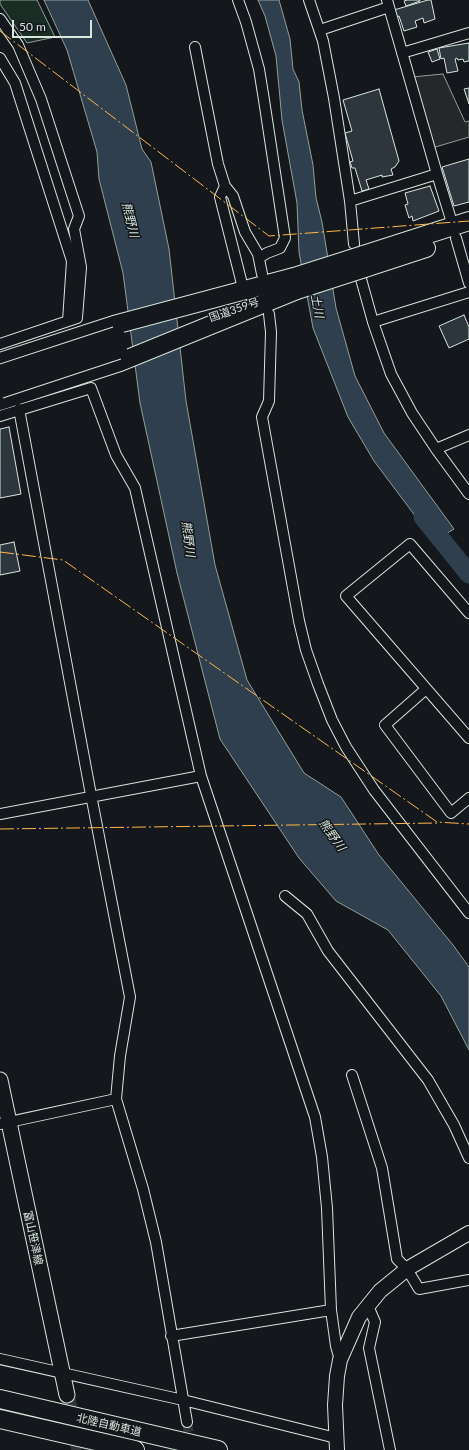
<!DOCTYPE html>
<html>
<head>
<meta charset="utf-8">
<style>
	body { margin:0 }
	#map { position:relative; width:469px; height:1450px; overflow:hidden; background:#14181c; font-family:Lato,sans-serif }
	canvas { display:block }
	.scale { position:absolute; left:12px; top:20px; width:80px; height:18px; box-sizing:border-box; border:2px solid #d8e6dc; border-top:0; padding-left:5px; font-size:12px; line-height:14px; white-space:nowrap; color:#d8e6dc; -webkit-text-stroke:3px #14181c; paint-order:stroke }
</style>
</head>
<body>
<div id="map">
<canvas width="469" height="1450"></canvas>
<div class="scale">50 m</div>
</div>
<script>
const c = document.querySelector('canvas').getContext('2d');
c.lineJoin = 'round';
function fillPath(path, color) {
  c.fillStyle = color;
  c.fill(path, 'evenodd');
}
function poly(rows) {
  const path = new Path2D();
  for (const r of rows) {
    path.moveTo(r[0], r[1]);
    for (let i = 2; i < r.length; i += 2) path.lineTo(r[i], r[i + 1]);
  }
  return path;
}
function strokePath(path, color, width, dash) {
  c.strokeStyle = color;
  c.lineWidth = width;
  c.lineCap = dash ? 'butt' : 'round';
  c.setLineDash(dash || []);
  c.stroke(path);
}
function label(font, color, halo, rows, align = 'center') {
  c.font = font + ' Lato,"Noto Sans JP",sans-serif';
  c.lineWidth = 3;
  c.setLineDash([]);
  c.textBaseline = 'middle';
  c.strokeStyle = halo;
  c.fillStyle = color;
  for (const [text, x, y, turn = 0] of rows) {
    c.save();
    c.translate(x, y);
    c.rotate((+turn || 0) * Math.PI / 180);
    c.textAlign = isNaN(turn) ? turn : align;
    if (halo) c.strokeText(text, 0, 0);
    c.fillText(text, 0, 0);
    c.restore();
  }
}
const green = poly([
	[0,0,37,0,55,37,27,43,0,4,0,0]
]);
const parking = poly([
	[443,74,465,122,469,121,469,137,432,148,412,77,443,74]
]);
const water = poly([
	[44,0,88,0,126,85,142,149,151,162,169,249,186,401,215,565,247,680,304,773,341,797,379,855,453,945,469,967,469,1050,441,996,388,930,336,901,299,858,220,739,177,573,140,403,123,273,99,179,97,152,67,50,44,0],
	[258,0,279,0,290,39,293,69,299,82,302,110,313,165,316,198,322,222,336,308,355,376,384,433,454,529,434,541,374,461,348,417,313,328,299,252,297,203,282,120,276,56,265,16,258,0]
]);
const river = poly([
	[423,517,469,574]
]);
const building = poly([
	[407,0,420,0,420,1,406,6,404,1,407,0],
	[428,0,431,0,435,19,424,23,423,18,415,21,417,27,404,31,399,16,397,17,394,10,428,0],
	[469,43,469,61,464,62,463,59,458,60,457,58,455,59,458,71,447,73,444,58,441,59,439,48,469,43],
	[437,49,440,59,432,62,428,52,437,49],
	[469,88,469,104,464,89,469,88],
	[379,89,399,161,395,167,391,169,393,175,382,177,382,175,366,180,369,189,362,191,355,168,352,168,350,162,353,161,345,133,352,131,343,100,379,89],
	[469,159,469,202,454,206,442,167,469,159],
	[430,186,439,211,413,221,412,216,409,218,405,205,408,204,405,193,430,186],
	[464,315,469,327,469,339,449,348,439,326,464,315],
	[9,427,21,494,0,498,0,429,9,427],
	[14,542,20,571,0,575,0,545,14,542]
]);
const streetTunnel = poly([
	[187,1422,191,1446]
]);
const primaryTunnel = poly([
	[67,1395,79,1450]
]);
const street = poly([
	[238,0,246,22,259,69,264,100,285,238,280,248,267,253,259,258],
	[309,0,323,41,334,98,350,201,354,244],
	[387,0,437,174,453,226],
	[0,19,18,45,41,99,79,216,74,229,81,267,77,318,0,344],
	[320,30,389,7],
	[195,47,218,164,225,186,233,196,245,232,258,254,262,274],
	[402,53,469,33],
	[0,58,15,83,72,261,68,321],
	[225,186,220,197,242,284],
	[350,201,437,174],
	[456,238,469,283],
	[361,279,373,322,391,374,412,413,436,449,469,494],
	[269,314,271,332,269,401,262,417,299,621,306,650,318,684,332,720,346,747,374,790,469,913],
	[373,322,469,292],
	[19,409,91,795,130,997,120,1056,116,1099,143,1189,156,1242,187,1422],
	[0,416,91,388,116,455,135,488,201,776,315,1117,322,1157,327,1208,331,1310,336,1346,340,1360],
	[436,449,469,435],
	[469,613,410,544,346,596,469,738],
	[426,689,385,725,451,813,469,798],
	[0,814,201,776],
	[285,896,307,914,328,951,428,1080,454,1125,469,1158],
	[352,1075,382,1168,397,1259,407,1269,419,1289,469,1280],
	[0,1124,116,1099],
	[368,1306,375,1322,369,1348,390,1450],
	[171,1336,331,1310],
	[0,1359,183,1400,336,1438]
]);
const secondary = poly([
	[337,1450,335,1405,337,1376,340,1360,359,1317,380,1291,407,1269,469,1233]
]);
const primary = poly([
	[0,1080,67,1395]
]);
const highway = poly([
	[363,255,469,221],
	[365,268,426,248],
	[0,362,114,325,294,277],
	[0,401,120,362,297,290],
	[0,1399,218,1450],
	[0,1419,135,1450]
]);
const highwayBridge = poly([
	[294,277,363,255],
	[297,290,365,268],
	[0,374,116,336],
	[0,389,118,350]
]);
const power = poly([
	[0,31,269,236,469,221],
	[0,552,63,560,437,822,469,824],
	[0,829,438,823]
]);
const streetNames = [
	["国道359号",234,310,-19],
	["富山笹津線",33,1238,78],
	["北陸自動車道",109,1425,13]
];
const waterNames = [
	["熊野川",130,220,76],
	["土川",317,306,79],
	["熊野川",188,539,83],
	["熊野川",332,835,54]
];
fillPath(green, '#1a2d24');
strokePath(green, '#939e99', 1);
fillPath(parking, '#24282b');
strokePath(parking, '#939e99', 1);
fillPath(water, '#2f3f4d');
strokePath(water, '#939e99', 1);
strokePath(river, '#2f3f4d', 19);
fillPath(building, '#2c363c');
strokePath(building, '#d8e6dc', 1);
strokePath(streetTunnel, '#313739', 10, [10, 5]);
strokePath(primaryTunnel, '#313739', 15, [15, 8]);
strokePath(street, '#d8e6dc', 12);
strokePath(secondary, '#d8e6dc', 16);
strokePath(primary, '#d8e6dc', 17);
strokePath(highway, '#d8e6dc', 20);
strokePath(street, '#14181c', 10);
strokePath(secondary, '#14181c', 14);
strokePath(primary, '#14181c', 15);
strokePath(highway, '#14181c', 18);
strokePath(highwayBridge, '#d8e6dc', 20, []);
strokePath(highwayBridge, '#14181c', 18);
strokePath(power, '#ffb74d', 1, [14, 3, 2, 3]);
label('11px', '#d8e6dc', '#14181c', streetNames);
label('italic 12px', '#d8e6dc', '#14181c', waterNames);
</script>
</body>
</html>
